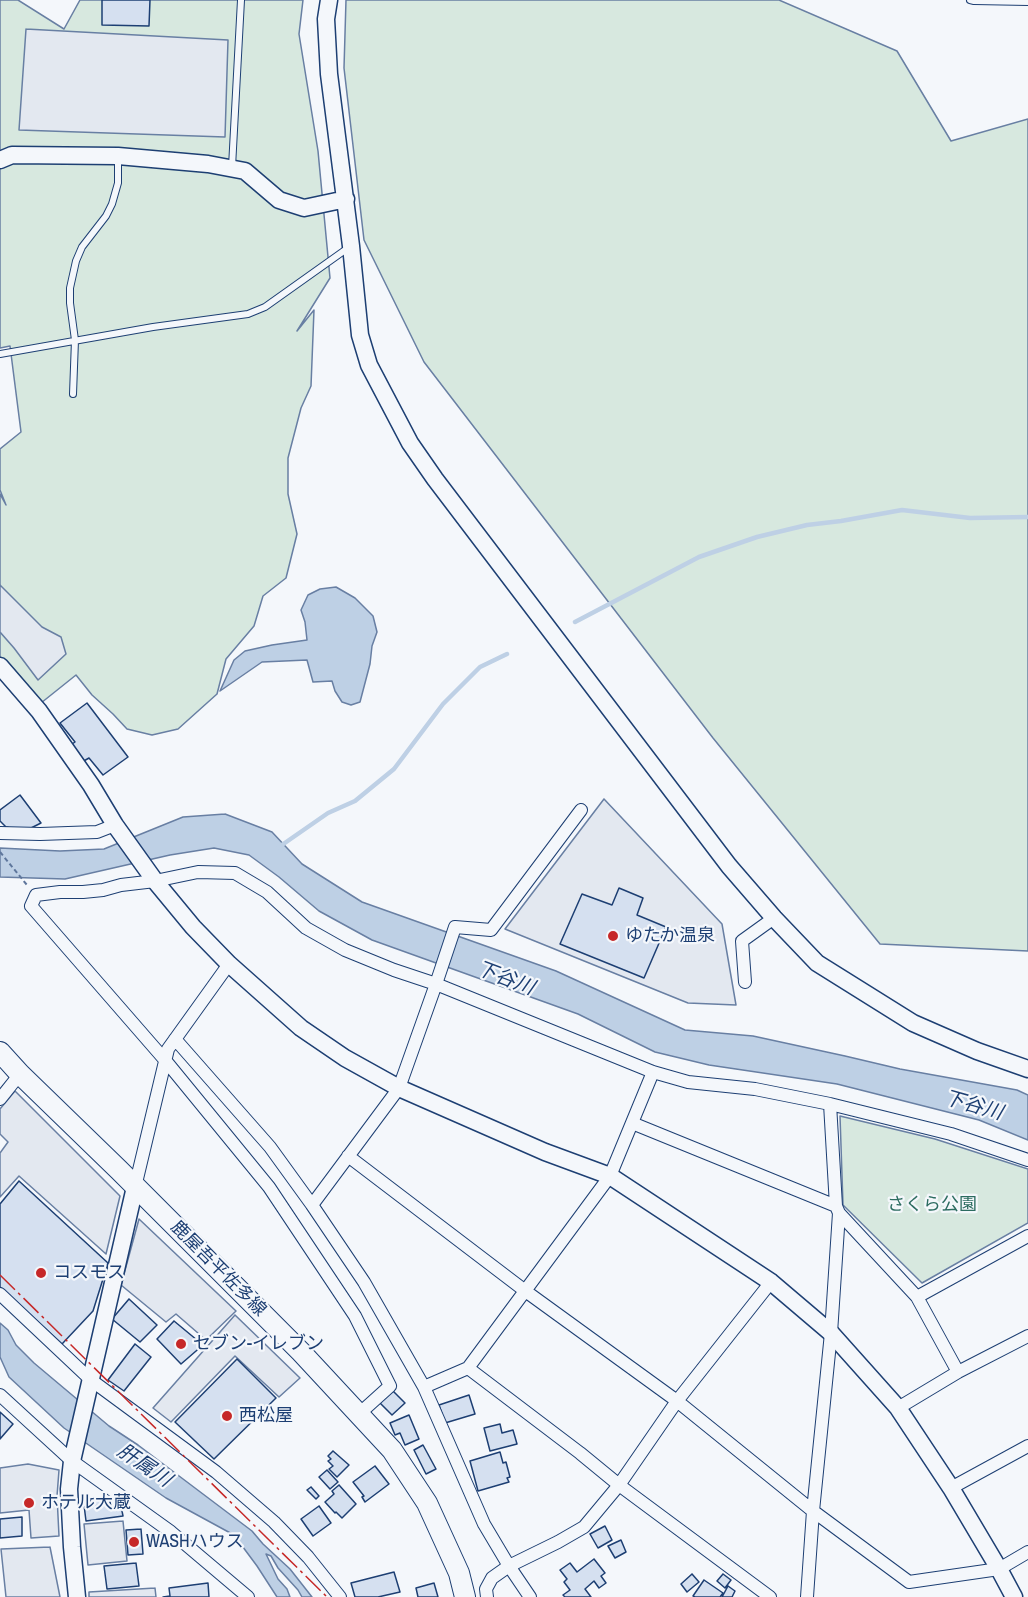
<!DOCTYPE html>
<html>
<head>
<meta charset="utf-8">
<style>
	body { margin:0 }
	canvas { display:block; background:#f4f7fb }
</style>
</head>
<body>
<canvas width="1028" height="1597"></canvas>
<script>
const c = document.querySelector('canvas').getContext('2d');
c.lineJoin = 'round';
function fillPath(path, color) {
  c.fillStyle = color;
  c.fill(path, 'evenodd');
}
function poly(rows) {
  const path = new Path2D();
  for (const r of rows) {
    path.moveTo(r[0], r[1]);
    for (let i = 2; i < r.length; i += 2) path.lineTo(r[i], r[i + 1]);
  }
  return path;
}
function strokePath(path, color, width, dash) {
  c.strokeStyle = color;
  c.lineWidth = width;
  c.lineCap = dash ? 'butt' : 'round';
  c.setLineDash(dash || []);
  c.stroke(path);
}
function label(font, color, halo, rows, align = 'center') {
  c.font = font + ' "Archivo Narrow","Noto Sans JP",sans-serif';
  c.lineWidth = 4.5;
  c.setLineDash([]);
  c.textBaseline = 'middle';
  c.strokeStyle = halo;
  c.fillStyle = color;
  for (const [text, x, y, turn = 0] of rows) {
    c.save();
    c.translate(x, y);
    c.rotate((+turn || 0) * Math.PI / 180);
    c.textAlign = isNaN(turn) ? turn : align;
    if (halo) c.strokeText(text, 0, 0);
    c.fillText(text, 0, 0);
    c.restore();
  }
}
const green = poly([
	[0,0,18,0,64,29,80,0,303,0,299,34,318,151,330,278,297,331,314,310,311,386,301,408,288,458,288,494,297,534,286,578,263,596,254,626,226,659,217,694,178,729,152,735,127,729,113,714,92,695,76,675,41,703,0,661,0,494,6,505,0,490,0,449,21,432,10,346,0,348,0,0],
	[346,0,779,0,897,51,951,141,1028,119,1028,951,880,944,713,738,424,362,364,240,344,68,346,0],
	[840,1116,935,1139,1028,1169,1028,1223,922,1283,843,1205,840,1116]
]);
const parking = poly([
	[26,29,228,40,225,137,19,130,26,29],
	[0,585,42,627,61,637,66,654,38,680,14,648,0,632,0,585],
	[604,799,722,924,736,1005,688,1003,505,929,604,799],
	[15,1091,120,1196,106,1254,19,1176,0,1197,0,1153,8,1142,0,1134,0,1109,15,1091],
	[139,1219,236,1311,206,1340,176,1314,166,1322,121,1285,139,1219],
	[235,1315,300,1378,279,1397,235,1356,171,1422,153,1408,235,1315],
	[28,1464,59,1470,57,1496,59,1536,31,1538,29,1510,0,1513,0,1468,28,1464],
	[123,1521,127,1561,88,1565,84,1524,123,1521],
	[50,1547,60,1597,6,1597,1,1549,50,1547],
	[155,1588,156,1597,89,1597,89,1592,155,1588]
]);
const water = poly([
	[336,587,355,598,373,616,377,632,372,646,370,664,360,702,351,705,342,702,335,691,332,681,313,682,307,660,262,662,220,691,234,660,245,651,272,645,307,640,305,622,301,610,308,595,320,589,336,587],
	[225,814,272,832,302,864,362,902,556,971,685,1030,753,1036,845,1056,900,1069,1017,1090,1028,1095,1028,1140,979,1120,837,1084,709,1065,655,1052,578,1014,372,940,319,911,279,877,249,855,214,848,170,855,65,879,0,877,0,848,60,851,104,849,183,817,225,814],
	[0,1323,8,1330,16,1345,34,1363,109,1426,138,1445,252,1531,263,1544,290,1569,312,1597,302,1597,298,1590,278,1568,271,1556,266,1554,278,1579,287,1589,290,1597,277,1597,257,1566,234,1535,166,1498,64,1428,9,1377,0,1357,0,1323]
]);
const stream = poly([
	[575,622,699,557,757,537,807,525,841,521,902,510,970,518,1028,517],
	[279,847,328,813,355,801,394,769,443,704,480,667,507,654]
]);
const building = poly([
	[102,0,150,0,149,26,102,25,102,0],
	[87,703,128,757,103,775,89,758,82,762,69,746,75,742,60,723,87,703],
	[20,795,41,823,25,831,6,827,0,821,0,810,20,795],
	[619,888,643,898,637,915,666,927,644,978,560,944,582,894,612,905,619,888],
	[19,1181,108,1263,93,1311,62,1344,0,1287,0,1204,19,1181],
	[129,1299,157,1325,140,1342,112,1319,129,1299],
	[174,1321,203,1345,181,1364,157,1339,174,1321],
	[135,1344,151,1357,124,1391,108,1380,135,1344],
	[237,1359,276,1398,214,1459,175,1422,237,1359],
	[392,1390,405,1403,392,1415,379,1402,392,1390],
	[469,1395,475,1414,445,1423,439,1405,469,1395],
	[0,1412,13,1424,0,1439,0,1412],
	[409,1415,419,1439,405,1445,400,1433,395,1435,390,1423,409,1415],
	[500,1424,502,1433,513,1430,517,1444,490,1451,484,1428,500,1424],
	[423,1445,436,1469,426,1474,414,1450,423,1445],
	[333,1451,349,1465,337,1477,329,1469,333,1466,328,1461,331,1459,328,1456,333,1451],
	[500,1452,503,1463,506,1462,510,1477,507,1478,509,1482,478,1491,470,1461,500,1452],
	[375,1466,389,1484,365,1502,362,1497,364,1496,353,1482,375,1466],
	[327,1470,338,1482,330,1489,319,1477,327,1470],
	[339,1485,356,1504,342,1518,336,1512,335,1513,325,1502,334,1494,332,1491,339,1485],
	[311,1487,319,1496,316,1499,307,1490,311,1487],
	[109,1497,111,1507,121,1506,123,1516,86,1521,84,1505,91,1504,90,1499,109,1497],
	[319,1506,331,1523,313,1536,301,1519,319,1506],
	[22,1517,22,1536,0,1538,0,1519,22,1517],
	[605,1526,612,1540,598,1548,590,1534,605,1526],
	[141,1529,143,1554,128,1555,126,1530,141,1529],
	[621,1540,626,1552,615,1558,608,1546,621,1540],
	[594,1559,605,1573,601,1576,606,1583,599,1588,594,1581,585,1589,591,1597,565,1597,563,1595,570,1590,564,1582,567,1579,560,1570,570,1563,577,1572,594,1559],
	[136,1563,139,1586,107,1589,104,1566,136,1563],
	[394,1572,400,1592,378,1597,355,1597,351,1583,394,1572],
	[692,1574,699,1582,687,1592,681,1584,692,1574],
	[723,1574,731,1580,725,1588,717,1581,723,1574],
	[704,1580,723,1593,720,1597,695,1597,693,1596,704,1580],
	[208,1583,209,1597,163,1597,170,1596,169,1588,208,1583],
	[434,1583,438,1597,418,1597,416,1588,434,1583],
	[728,1586,735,1591,732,1597,722,1597,728,1586]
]);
const path = poly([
	[0,852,27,885]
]);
const service = poly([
	[970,0,974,1,1028,2],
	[232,167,241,0],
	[0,354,153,327,248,314,265,307,348,248],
	[73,394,75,340,70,303,70,288,76,261,82,247,106,216,112,204,118,183,118,157]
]);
const minor = poly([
	[0,833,40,834,97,832,115,825],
	[745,982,742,941,774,918],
	[175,1039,270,1147,312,1205,364,1282,424,1387,484,1524,509,1566,530,1597],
	[0,1099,20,1074],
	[830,1104,836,1206,839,1213,917,1297,958,1372],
	[632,1123,836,1206],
	[348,1156,524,1290,677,1401,813,1511,909,1582,999,1569,1028,1552],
	[135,1187,168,1049,229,964],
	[312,1205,399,1088,436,984,455,927,491,930,581,810],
	[0,1294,91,1380,216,1472,274,1522,308,1557,340,1597],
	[917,1297,1028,1236],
	[468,1368,580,1453,619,1485,770,1597],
	[424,1387,468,1368,610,1176,653,1072],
	[0,1395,72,1461,171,1532,248,1597],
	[898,1408,958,1372,1028,1336],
	[359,1414,390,1386,355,1316,269,1187,165,1060,31,906,36,895,60,892,83,892,103,890,121,885,155,881,198,872,235,873,267,892,306,928,345,950,394,970,436,984,653,1072,688,1082,755,1089,830,1104,951,1134,1028,1160],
	[951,1488,1028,1446],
	[487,1597,486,1589,492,1578,509,1566,558,1542,584,1527,619,1485,677,1401,771,1282],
	[807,1597,813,1511,831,1333,839,1213]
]);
const tertiary = poly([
	[329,0,326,19,329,74,351,246,360,335,369,365,410,443,435,479,729,866,774,918,817,963,913,1023,977,1051,1028,1069],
	[0,160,12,155,118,156,208,164,245,171,279,200,304,208,346,199],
	[0,666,39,711,91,785,115,825,155,881,193,927,229,964,301,1028,345,1058,399,1088,545,1152,610,1176,771,1282,831,1333,898,1408,951,1488,999,1569,1014,1597],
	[77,1597,72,1547,69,1489,72,1461,135,1187]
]);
const primary = poly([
	[0,1052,20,1074,119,1170,301,1352,392,1450,427,1503,459,1573,465,1597]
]);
const power = poly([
	[0,1275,327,1597]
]);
const markers = [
	[613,936,6,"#c62828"],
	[41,1273,6,"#c62828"],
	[181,1344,6,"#c62828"],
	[227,1416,6,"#c62828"],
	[29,1503,6,"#c62828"],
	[134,1542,6,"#c62828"]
];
const poiNames = [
	["ゆたか温泉",625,936],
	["コスモス",53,1273],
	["セブン-イレブン",193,1344],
	["西松屋",239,1416],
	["ホテル大蔵",41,1503],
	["WASHハウス",146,1542]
];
const parkNames = [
	["さくら公園",932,1205]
];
const streetNames = [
	["鹿屋吾平佐多線",218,1269,45]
];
const waterNames = [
	["下谷川",505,979,21],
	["下谷川",973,1106,16],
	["肝属川",144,1466,34]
];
fillPath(green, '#d7e8df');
strokePath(green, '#687fa3', 1.5);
fillPath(parking, '#e3e8f0');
strokePath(parking, '#687fa3', 1.5);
fillPath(water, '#bed0e5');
strokePath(water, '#687fa3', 1.5);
strokePath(stream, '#bed0e5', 4.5);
fillPath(building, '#d5e0f0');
strokePath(building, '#1d3f73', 1.5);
strokePath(service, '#1d3f73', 8);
strokePath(minor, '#1d3f73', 14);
strokePath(tertiary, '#1d3f73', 19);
strokePath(primary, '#1d3f73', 22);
strokePath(path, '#5e769c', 2, [4.5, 3]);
strokePath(service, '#f4f7fb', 6);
strokePath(minor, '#f4f7fb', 12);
strokePath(tertiary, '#f4f7fb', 16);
strokePath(primary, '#f4f7fb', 20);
strokePath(power, '#c62828', 1.5, [21, 4.5, 3, 4.5]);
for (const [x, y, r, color] of markers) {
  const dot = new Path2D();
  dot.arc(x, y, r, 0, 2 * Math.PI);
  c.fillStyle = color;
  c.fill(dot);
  strokePath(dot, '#f4f7fb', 2);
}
label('18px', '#1d3f73', '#f4f7fb', poiNames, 'left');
label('18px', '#2c6c60', '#f4f7fb', parkNames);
label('18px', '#1d3f73', '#f4f7fb', streetNames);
label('italic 20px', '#1d3f73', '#f4f7fb', waterNames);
</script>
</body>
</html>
